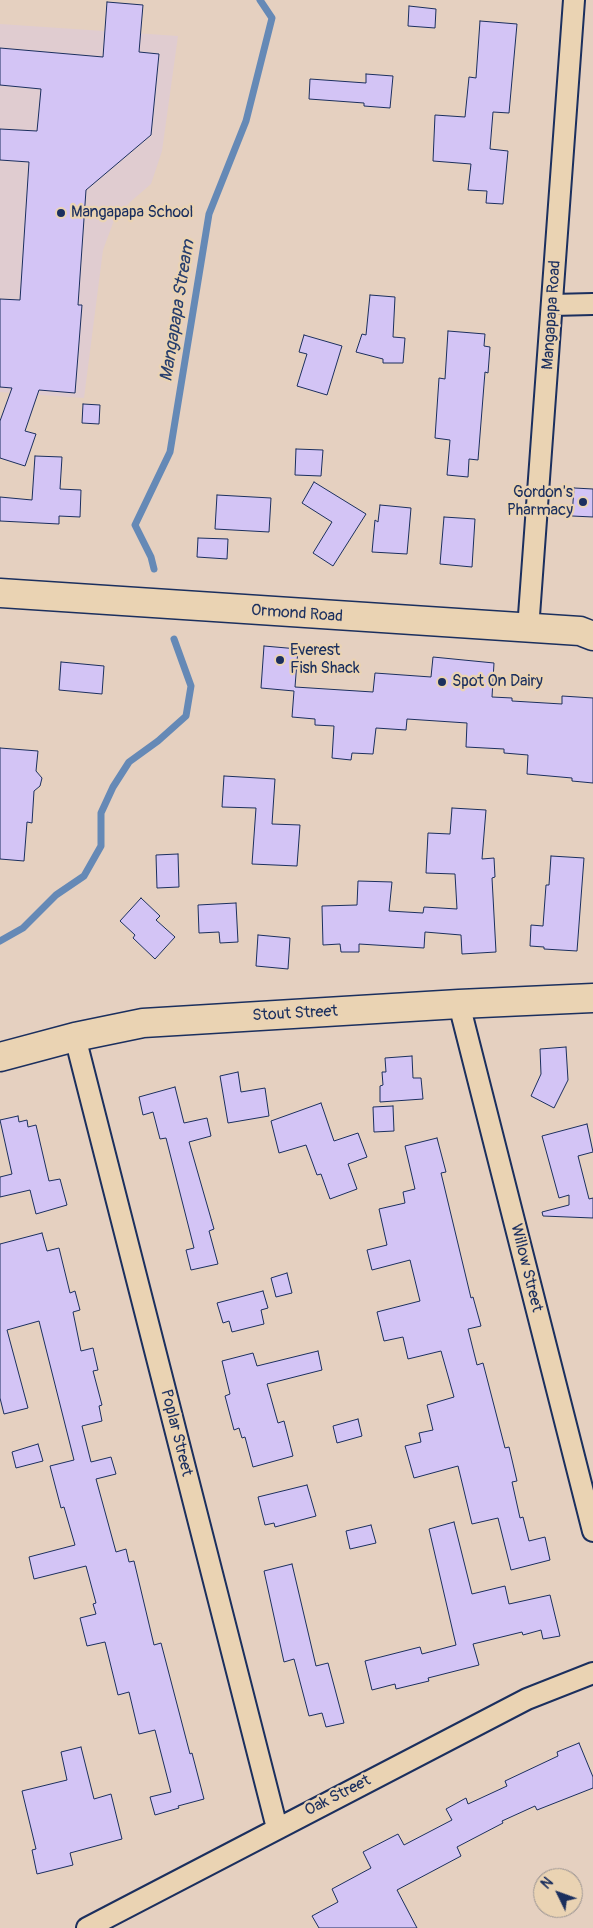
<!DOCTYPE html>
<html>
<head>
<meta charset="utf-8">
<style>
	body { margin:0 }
	#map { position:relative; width:593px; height:1928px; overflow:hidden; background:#e5d0c0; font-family:Pangolin,sans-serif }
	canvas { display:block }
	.north { position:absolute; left:533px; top:1868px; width:50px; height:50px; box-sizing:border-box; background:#ead3b3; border:1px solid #979191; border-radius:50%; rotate:312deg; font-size:14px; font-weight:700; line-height:20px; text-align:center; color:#1b2f5e }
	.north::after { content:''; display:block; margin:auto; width:18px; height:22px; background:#1b2f5e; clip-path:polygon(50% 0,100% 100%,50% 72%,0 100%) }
</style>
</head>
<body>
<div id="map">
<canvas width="593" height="1928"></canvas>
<div class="north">N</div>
</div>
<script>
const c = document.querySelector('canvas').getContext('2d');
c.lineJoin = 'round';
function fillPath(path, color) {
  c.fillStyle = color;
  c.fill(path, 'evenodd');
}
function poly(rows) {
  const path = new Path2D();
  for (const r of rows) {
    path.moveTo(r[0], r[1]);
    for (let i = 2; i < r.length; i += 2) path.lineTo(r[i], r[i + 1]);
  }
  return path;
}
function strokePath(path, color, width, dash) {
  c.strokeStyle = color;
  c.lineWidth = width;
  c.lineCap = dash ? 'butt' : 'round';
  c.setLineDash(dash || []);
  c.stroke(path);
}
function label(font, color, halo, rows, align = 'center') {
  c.font = font + ' Pangolin,sans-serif';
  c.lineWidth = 4.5;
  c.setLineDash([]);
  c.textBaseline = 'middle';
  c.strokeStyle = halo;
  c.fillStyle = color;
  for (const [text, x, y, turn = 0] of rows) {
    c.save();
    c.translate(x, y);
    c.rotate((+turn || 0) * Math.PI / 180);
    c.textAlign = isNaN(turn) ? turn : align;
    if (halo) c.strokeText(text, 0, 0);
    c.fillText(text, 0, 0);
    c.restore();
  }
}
const built = poly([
	[0,24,178,36,162,151,151,184,129,203,113,223,103,250,84,398,0,392]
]);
const stream = poly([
	[154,569,151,557,135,525,170,452,209,214,246,121,272,18,260,0],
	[0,941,23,928,56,895,84,876,101,846,101,813,113,787,129,762,158,741,186,716,191,686,174,639]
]);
const building = poly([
	[107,2,143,5,139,52,159,54,151,135,86,190,78,305,82,305,75,393,39,390,25,431,36,434,25,466,0,458,0,421,12,388,0,387,0,299,20,300,29,162,0,160,0,129,37,131,41,89,0,85,0,48,103,57,107,2],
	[409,6,436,9,435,28,408,26,409,6],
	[480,21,517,24,509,113,493,112,490,149,508,151,503,204,486,203,487,191,468,190,471,164,433,161,435,115,465,117,469,77,476,78,480,21],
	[366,74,393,76,390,108,364,106,364,103,309,99,310,79,366,83,366,74],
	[370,295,395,297,393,337,405,338,403,363,383,363,383,359,356,352,362,334,366,335,370,295],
	[448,331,485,334,484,346,490,347,488,373,485,372,478,460,469,459,468,477,447,475,450,440,435,438,439,378,445,379,448,331],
	[304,335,342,346,327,395,297,386,307,354,299,352,304,335],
	[83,404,100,405,99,424,82,423,83,404],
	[296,449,323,450,321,476,295,475,296,449],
	[35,456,62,457,60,489,81,490,80,517,59,516,59,524,0,521,0,497,32,500,35,456],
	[314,482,366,514,333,566,313,553,332,522,302,503,314,482],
	[574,488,593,489,593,517,572,516,574,488],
	[217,495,271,498,269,532,215,529,217,495],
	[380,505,411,508,407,554,372,552,375,520,378,522,380,505],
	[444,517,475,519,472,567,440,564,444,517],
	[198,538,228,539,227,559,197,557,198,538],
	[264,646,298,649,295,687,373,692,375,673,431,677,433,657,494,663,492,697,512,698,512,701,562,704,562,696,593,698,593,783,572,781,572,778,527,774,528,755,504,753,504,749,466,747,467,723,407,719,406,730,376,728,373,754,352,753,351,760,332,758,334,726,315,725,315,719,292,717,294,691,261,688,264,646],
	[61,662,104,666,102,694,59,690,61,662],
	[0,748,38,751,36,771,42,778,40,786,34,791,32,823,27,822,24,861,0,859,0,748],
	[224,776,275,779,272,824,300,825,297,866,252,864,256,808,222,807,224,776],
	[452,808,486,810,482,859,494,858,495,877,492,878,496,952,462,954,461,935,425,932,424,948,359,944,359,952,341,952,340,944,323,945,322,906,357,905,358,881,392,882,389,911,423,913,424,907,457,909,455,874,426,873,428,833,450,834,452,808],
	[178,854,179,887,157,888,156,855,178,854],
	[551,856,584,858,577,951,544,949,544,947,530,946,531,925,543,926,546,885,549,885,551,856],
	[141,898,160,916,156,920,175,937,155,959,133,938,135,935,120,921,141,898],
	[236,903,238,942,220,943,219,932,199,933,198,905,236,903],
	[258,935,290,938,288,969,256,966,258,935],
	[566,1047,568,1080,554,1108,531,1096,541,1074,540,1049,566,1047],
	[412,1056,413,1078,421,1078,423,1099,380,1102,380,1086,383,1085,382,1072,386,1072,385,1058,412,1056],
	[238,1072,241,1092,265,1088,269,1116,228,1123,220,1076,238,1072],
	[175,1087,184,1123,207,1118,211,1136,189,1142,214,1229,209,1231,218,1264,191,1270,186,1250,194,1248,166,1138,160,1139,153,1112,143,1115,139,1097,175,1087],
	[321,1103,334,1141,358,1133,367,1157,348,1164,357,1189,330,1199,321,1174,317,1175,306,1145,279,1153,271,1121,321,1103],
	[393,1106,394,1131,374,1132,373,1107,393,1106],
	[18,1116,19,1122,27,1120,28,1127,36,1125,49,1181,60,1179,67,1205,36,1214,30,1190,0,1197,0,1177,12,1174,0,1120,18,1116],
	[587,1124,593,1152,578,1156,589,1199,593,1198,593,1218,543,1216,542,1212,569,1205,569,1195,559,1198,542,1136,587,1124],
	[437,1138,446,1172,441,1173,471,1298,473,1297,481,1326,468,1329,477,1365,483,1363,505,1448,509,1447,517,1481,512,1482,520,1518,523,1517,529,1541,545,1537,550,1560,511,1570,498,1518,472,1524,458,1466,414,1478,405,1446,421,1442,419,1433,433,1430,427,1405,454,1397,441,1351,408,1359,403,1337,384,1341,377,1312,420,1301,410,1260,372,1270,367,1250,387,1245,379,1209,405,1203,403,1192,415,1189,405,1146,437,1138],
	[42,1233,47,1251,59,1248,70,1293,75,1291,80,1310,73,1312,81,1351,93,1348,98,1370,93,1371,102,1405,99,1406,102,1421,82,1426,91,1462,111,1457,116,1474,96,1479,116,1552,126,1549,129,1562,134,1561,154,1645,161,1643,190,1754,192,1753,204,1799,178,1806,179,1808,155,1815,150,1797,171,1792,155,1730,139,1734,129,1692,118,1695,105,1642,87,1646,80,1618,96,1614,93,1604,96,1603,86,1566,34,1579,29,1557,75,1545,64,1507,61,1508,50,1466,74,1460,39,1321,7,1330,28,1408,4,1414,0,1398,0,1244,42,1233],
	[287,1273,292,1293,276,1297,271,1278,287,1273],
	[263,1291,268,1308,261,1310,264,1324,232,1332,229,1321,223,1323,217,1303,263,1291],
	[318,1351,322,1370,267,1384,278,1423,284,1421,293,1456,253,1467,245,1437,242,1438,239,1428,234,1430,225,1396,230,1394,222,1361,253,1353,257,1366,318,1351],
	[358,1419,362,1436,337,1443,333,1426,358,1419],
	[38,1444,43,1461,16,1468,12,1452,38,1444],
	[307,1485,316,1516,275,1527,274,1523,265,1525,258,1497,307,1485],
	[454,1522,472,1594,505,1586,509,1604,550,1595,560,1636,543,1639,541,1630,523,1635,522,1632,473,1644,479,1665,428,1678,429,1681,396,1689,395,1684,372,1690,365,1661,420,1647,422,1654,456,1645,429,1529,454,1522],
	[371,1525,376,1543,350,1549,346,1531,371,1525],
	[292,1564,316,1666,328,1663,344,1723,326,1727,322,1713,309,1716,294,1659,284,1662,264,1571,292,1564],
	[579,1743,593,1777,593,1788,537,1810,535,1806,502,1821,503,1823,457,1847,461,1856,397,1890,417,1928,319,1928,312,1916,338,1902,332,1889,371,1868,363,1852,398,1834,404,1845,452,1820,446,1809,466,1798,468,1804,507,1786,505,1781,558,1756,557,1752,579,1743],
	[81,1747,94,1799,111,1794,122,1839,70,1853,73,1865,37,1874,32,1850,36,1849,22,1791,67,1780,61,1752,81,1747]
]);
const street = poly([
	[552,305,593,304],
	[528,629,574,0],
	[459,1004,593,1531],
	[75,1037,277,1828],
	[87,1928,527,1699,593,1673]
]);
const secondary = poly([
	[0,593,580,631,593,636],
	[0,1057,75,1037,143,1023,459,1004,593,998]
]);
const markers = [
	[61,213,5,"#1b2f5e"],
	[583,502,5,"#1b2f5e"],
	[280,660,5,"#1b2f5e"],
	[442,682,5,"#1b2f5e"]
];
const poiNames = [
	["Mangapapa School",71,213],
	["Gordon's",573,493,"right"],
	["Pharmacy",573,511,"right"],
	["Everest",290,651],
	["Fish Shack",290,669],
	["Spot On Dairy",452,682]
];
const streetNames = [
	["Mangapapa Road",552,315,-86],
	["Ormond Road",297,614,4],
	["Stout Street",295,1014,-3],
	["Willow Street",526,1268,76],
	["Poplar Street",176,1433,76],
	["Oak Street",338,1796,-27]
];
const waterNames = [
	["Mangapapa Stream",178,311,-81]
];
fillPath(built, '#e0ccd0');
strokePath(stream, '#6589b6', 7);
fillPath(building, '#d3c4f5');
strokePath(building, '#1b2f5e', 1);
strokePath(street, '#1b2f5e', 24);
strokePath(secondary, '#1b2f5e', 31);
strokePath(street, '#ead3b3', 20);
strokePath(secondary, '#ead3b3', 28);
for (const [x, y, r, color] of markers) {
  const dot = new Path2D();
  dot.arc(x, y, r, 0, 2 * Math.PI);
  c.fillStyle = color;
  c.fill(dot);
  strokePath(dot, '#ead3b3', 2);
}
label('16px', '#1b2f5e', '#ead3b3', poiNames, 'left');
label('16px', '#1b2f5e', '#ead3b3', streetNames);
label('italic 18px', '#273e6d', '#ead3b3', waterNames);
</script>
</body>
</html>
